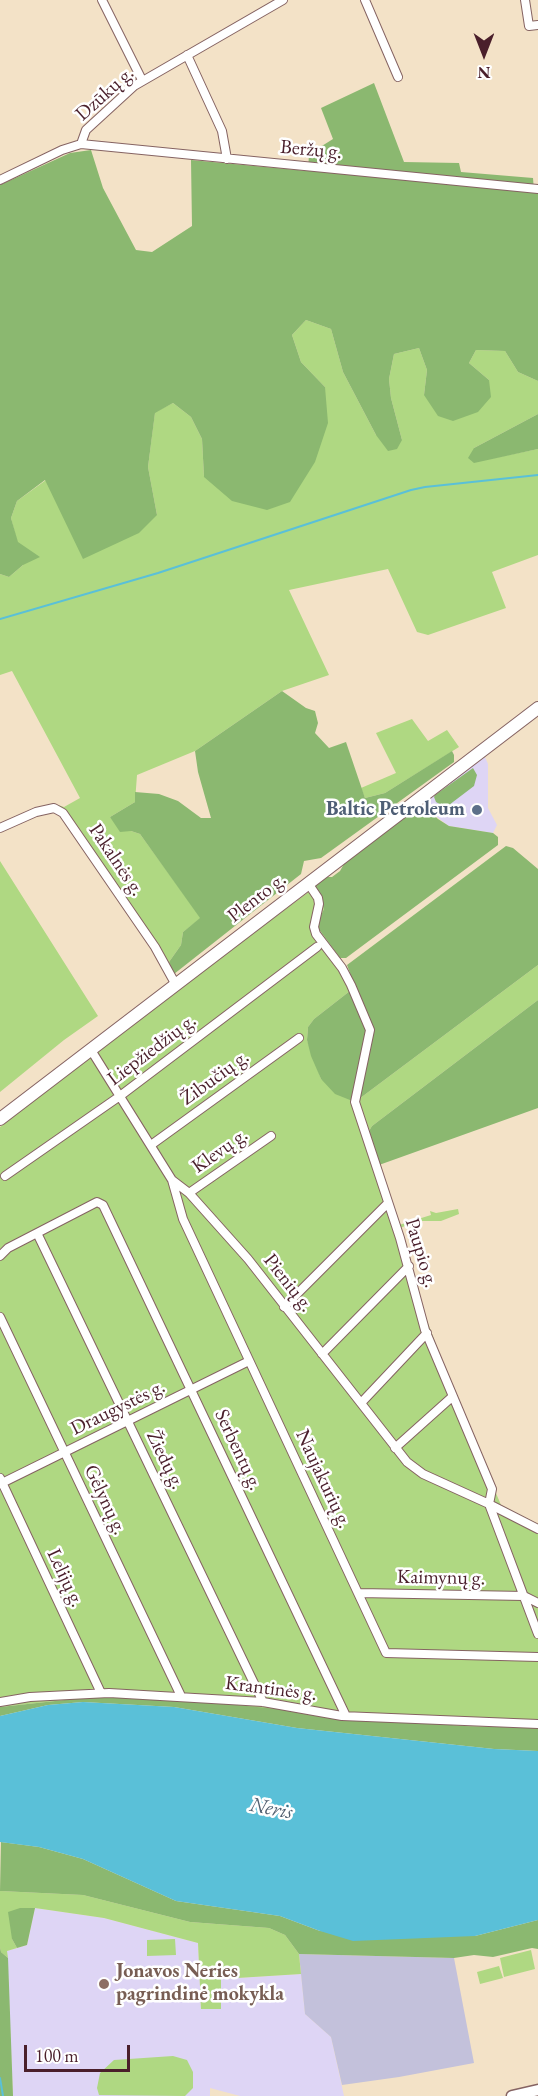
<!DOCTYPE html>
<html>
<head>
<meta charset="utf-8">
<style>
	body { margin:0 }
	#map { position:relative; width:538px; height:2096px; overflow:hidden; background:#f3e2c7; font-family:"EB Garamond",serif }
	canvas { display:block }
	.north { position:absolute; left:454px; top:24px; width:60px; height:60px; -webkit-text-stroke:4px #fff; paint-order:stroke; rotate:180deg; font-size:16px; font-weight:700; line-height:24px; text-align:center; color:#4a1f2b }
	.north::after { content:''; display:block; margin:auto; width:21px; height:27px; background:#4a1f2b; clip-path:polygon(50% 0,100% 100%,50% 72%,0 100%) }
	.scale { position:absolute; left:24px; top:2045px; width:106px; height:27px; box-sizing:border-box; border:3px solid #4a1f2b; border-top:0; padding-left:8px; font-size:18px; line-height:21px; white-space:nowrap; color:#4a1f2b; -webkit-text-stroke:4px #fff; paint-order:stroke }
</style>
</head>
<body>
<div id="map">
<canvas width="538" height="2096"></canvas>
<div class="north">N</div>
<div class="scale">100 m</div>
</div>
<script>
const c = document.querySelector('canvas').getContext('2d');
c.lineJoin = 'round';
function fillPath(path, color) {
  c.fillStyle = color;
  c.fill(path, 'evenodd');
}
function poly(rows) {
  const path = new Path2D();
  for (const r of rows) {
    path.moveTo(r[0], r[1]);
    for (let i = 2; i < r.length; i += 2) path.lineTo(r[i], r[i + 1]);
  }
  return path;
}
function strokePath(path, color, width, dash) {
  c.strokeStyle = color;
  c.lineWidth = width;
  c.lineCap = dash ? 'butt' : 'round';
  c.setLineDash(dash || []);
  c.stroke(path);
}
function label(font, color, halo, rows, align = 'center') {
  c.font = font + ' "EB Garamond",serif';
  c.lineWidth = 5;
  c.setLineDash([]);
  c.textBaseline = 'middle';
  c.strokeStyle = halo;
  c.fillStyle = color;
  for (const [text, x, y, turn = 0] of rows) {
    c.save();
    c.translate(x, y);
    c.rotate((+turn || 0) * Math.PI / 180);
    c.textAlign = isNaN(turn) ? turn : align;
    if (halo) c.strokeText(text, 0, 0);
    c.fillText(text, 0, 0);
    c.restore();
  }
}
const built = poly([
	[485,757,488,764,488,808,497,825,493,833,449,826,430,812,422,802],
	[35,1908,104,1918,198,1943,201,2009,221,2008,221,1979,301,1974,305,2014,331,2037,344,2096,240,2096,210,2088,210,2096,13,2096,7,1951,27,1945]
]);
const industrial = poly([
	[299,1954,454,1958,474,2063,399,2077,342,2085,331,2037,305,2014]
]);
const green = poly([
	[306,320,331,329,343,372,376,435,402,440,391,398,389,379,394,354,419,348,427,370,424,395,489,380,469,363,476,350,505,351,518,372,538,381,538,414,474,448,474,462,538,449,538,555,492,572,506,608,428,635,417,632,388,569,289,590,329,675,282,691,195,751,137,775,135,802,110,817,131,831,140,834,201,918,183,932,181,945,169,962,174,974,63,813,54,808,58,805,64,807,80,798,12,671,0,675,0,574,9,577,23,565,11,518,17,501,46,480,157,515,148,467,155,412,173,403,191,417,202,439,204,477,325,387,301,362,292,335],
	[412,719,428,741,447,730,459,747,385,793,365,798,361,788,396,773,376,733],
	[0,861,98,1016,64,1040,0,1092],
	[310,891,322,901,324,909,318,921,318,928,344,964,355,987,314,1019,308,1027,307,1040,321,1079,355,1102,538,965,538,1000,372,1126,366,1136,399,1225,431,1215,430,1211,436,1213,458,1209,459,1214,441,1221,418,1221,400,1228,422,1307,459,1406,501,1505,538,1524,538,1728,464,1726,388,1720,101,1696,0,1707,0,1127,193,978],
	[0,1891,83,1895,190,1922,269,1928,285,1935,299,1954,301,1974,221,1979,221,2009,201,2009,198,1943,104,1918,35,1908,12,1939,17,1948,7,1951,8,1958,1,1952,0,1947],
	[175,1939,176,1955,147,1956,147,1940],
	[531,1950,535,1969,504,1977,500,1958],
	[499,1966,503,1978,480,1984,477,1972],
	[173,2056,187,2060,193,2072,193,2088,185,2096,99,2095,97,2088,100,2073,114,2060]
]);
const forest = poly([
	[374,83,404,162,459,163,461,172,533,178,534,191,538,192,538,381,518,372,505,351,476,350,469,363,489,380,491,397,478,412,453,421,438,416,424,395,427,370,419,348,394,354,389,379,391,398,402,440,397,449,388,451,376,435,343,372,331,329,306,320,292,335,301,362,325,387,328,423,315,462,290,502,267,510,232,501,204,477,202,439,191,417,173,403,155,413,148,467,157,515,139,533,83,559,45,480,17,501,11,518,18,542,40,557,23,565,9,577,0,574,0,185,70,153,91,150,103,188,136,250,152,252,192,226,191,160,308,171,309,154,333,139,321,108],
	[538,414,538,449,474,463,468,458,474,448],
	[282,691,306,708,315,711,318,723,315,733,329,748,346,742,365,798,385,793,452,751,454,755,454,762,321,858,304,861,301,874,174,974,169,962,181,945,183,932,200,918,140,834,131,831,120,832,110,817,135,802,135,792,159,794,178,801,201,818,211,818,198,772,195,751],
	[473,768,477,775,474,786,449,805,441,805,436,802,434,797,435,795],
	[425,807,438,819,449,826,493,833,498,837,498,845,346,958,340,958,318,928,318,921,324,909,315,887,317,883,327,877,332,877,340,871,345,862,417,808],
	[506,846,513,848,538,869,538,965,355,1102,335,1094,321,1079,311,1056,307,1040,308,1027,314,1019,355,987,347,965],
	[538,1000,538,1108,379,1165,366,1136,372,1126],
	[101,1696,156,1697,388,1720,464,1726,538,1728,538,1751,494,1749,297,1728,174,1707,83,1702,48,1705,0,1716,0,1707],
	[1,1842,39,1847,83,1859,176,1901,280,1916,320,1931,475,1936,538,1920,538,1949,532,1948,493,1957,474,1955,454,1958,299,1954,285,1935,269,1928,190,1922,83,1895,0,1891],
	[20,1908,35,1908,27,1945,17,1948,12,1939,8,1912],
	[0,1947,1,1952,8,1958,13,2096,0,2096]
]);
const water = poly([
	[83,1702,174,1707,297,1728,494,1749,538,1751,538,1920,475,1936,353,1941,320,1931,280,1916,176,1901,83,1859,39,1847,0,1842,0,1716,48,1705]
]);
const stream = poly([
	[0,619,158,573,411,490,425,487,538,475],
	[0,2078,3,2096]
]);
const minor = poly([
	[102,0,142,80],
	[365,0,398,77],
	[525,0,529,26,538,25],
	[187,55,222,131,227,159],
	[81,144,86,130,134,86,283,0],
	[0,180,62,150,81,144,538,189],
	[0,828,36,812,54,808,63,813,155,947,176,985],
	[308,883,318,898,319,904,314,927,316,934,342,968,351,985,370,1030,355,1102,400,1238,425,1330,492,1489,489,1504,538,1634],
	[91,1050,172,1180,189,1193,248,1259,407,1462,423,1474,489,1504,538,1529],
	[151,1145,299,1038],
	[5,1176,120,1096,317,947],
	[172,1180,183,1219,386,1653,538,1657],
	[189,1193,271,1136],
	[37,1233,263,1702],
	[0,1256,8,1248,97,1202,103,1205,346,1716],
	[284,1307,388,1203],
	[0,1317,181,1696],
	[322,1354,409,1266],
	[361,1403,427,1333],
	[395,1448,452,1397],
	[0,1478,101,1693],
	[0,1484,249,1361],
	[359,1593,524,1596,538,1603],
	[0,1702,30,1697,109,1693,263,1702,342,1716,538,1724]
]);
const secondary = poly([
	[512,2096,538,2090]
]);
const trunk = poly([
	[0,1119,538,708]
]);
const markers = [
	[477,810,6,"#5c6f8a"],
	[104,1984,6,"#8d6e63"]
];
const streetNames = [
	["Dzūkų g.",105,94,-42],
	["Beržų g.",311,150,5],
	["Pakalnės g.",116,860,56],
	["Plento g.",257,898,-38],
	["Liepžiedžių g.",152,1050,-37],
	["Žibučių g.",215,1078,-36],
	["Klevų g.",220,1151,-35],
	["Paupio g.",421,1253,73],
	["Pienių g.",288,1283,52],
	["Draugystės g.",118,1408,-26],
	["Serbentų g.",238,1450,65],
	["Žiedų g.",165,1460,64],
	["Naujakurių g.",323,1479,65],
	["Gėlynų g.",105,1500,65],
	["Lelijų g.",65,1578,65],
	["Kaimynų g.",441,1578,1],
	["Krantinės g.",271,1689,7]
];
const serviceNames = [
	["Baltic Petroleum",465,810]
];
const educationNames = [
	["Jonavos Neries",116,1972],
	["pagrindinė mokykla",116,1995]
];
const waterNames = [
	["Neris",271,1809,11]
];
fillPath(built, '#ded5f5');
fillPath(industrial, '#c3c1db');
fillPath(green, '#afd882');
fillPath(forest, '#8bb870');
fillPath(water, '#5ac0d8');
strokePath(stream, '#5ac0d8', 2);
strokePath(minor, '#856362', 10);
strokePath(secondary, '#856362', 13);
strokePath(trunk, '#856362', 14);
strokePath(minor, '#fff', 8);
strokePath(secondary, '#fff', 10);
strokePath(trunk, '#fff', 12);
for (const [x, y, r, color] of markers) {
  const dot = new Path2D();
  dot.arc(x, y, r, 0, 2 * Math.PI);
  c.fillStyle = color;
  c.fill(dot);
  strokePath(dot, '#fff', 2);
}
label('20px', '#4a1f2b', '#fff', streetNames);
label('bold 20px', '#4e5e75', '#fff', serviceNames, 'right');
label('bold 20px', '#785e54', '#fff', educationNames, 'left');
label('italic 21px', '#505f70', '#fff', waterNames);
</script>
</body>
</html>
